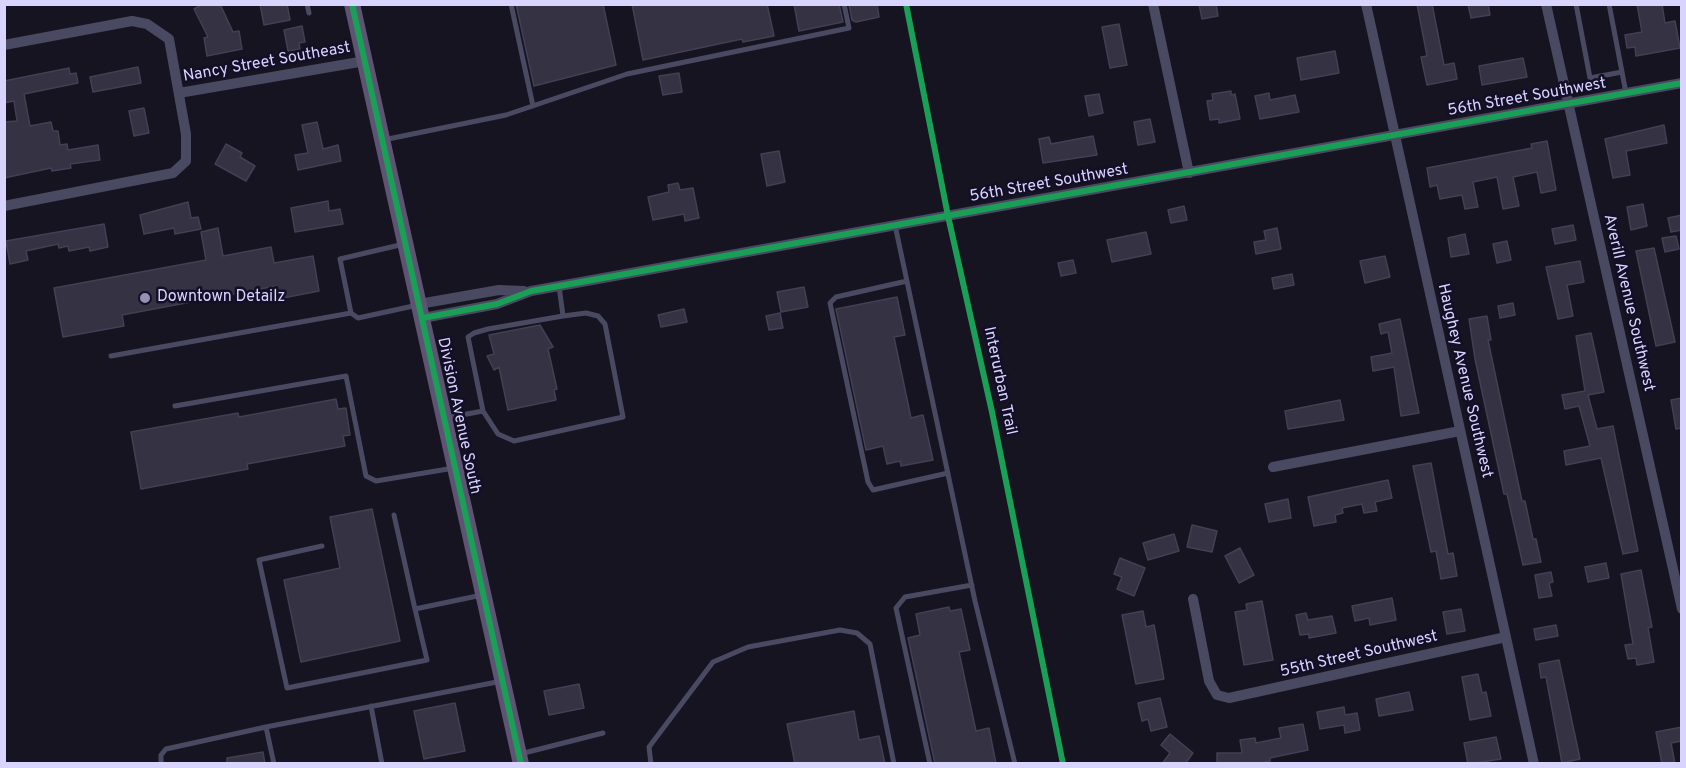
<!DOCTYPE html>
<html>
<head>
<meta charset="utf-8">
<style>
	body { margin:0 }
	#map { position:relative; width:1686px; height:768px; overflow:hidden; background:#161421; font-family:Overpass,sans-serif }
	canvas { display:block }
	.frame { position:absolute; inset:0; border:6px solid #d9d4ff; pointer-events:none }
</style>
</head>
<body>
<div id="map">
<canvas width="1686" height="768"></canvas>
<div class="frame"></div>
</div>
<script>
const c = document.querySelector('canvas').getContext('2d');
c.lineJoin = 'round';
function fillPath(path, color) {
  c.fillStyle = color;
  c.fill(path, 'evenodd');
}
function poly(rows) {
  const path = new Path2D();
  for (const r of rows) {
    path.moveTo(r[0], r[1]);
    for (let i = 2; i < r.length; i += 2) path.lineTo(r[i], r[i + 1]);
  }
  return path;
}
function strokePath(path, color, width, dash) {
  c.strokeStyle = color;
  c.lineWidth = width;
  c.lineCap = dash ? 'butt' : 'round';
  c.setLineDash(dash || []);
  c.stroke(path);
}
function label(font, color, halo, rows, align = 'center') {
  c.font = font + ' Overpass,sans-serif';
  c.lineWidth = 5;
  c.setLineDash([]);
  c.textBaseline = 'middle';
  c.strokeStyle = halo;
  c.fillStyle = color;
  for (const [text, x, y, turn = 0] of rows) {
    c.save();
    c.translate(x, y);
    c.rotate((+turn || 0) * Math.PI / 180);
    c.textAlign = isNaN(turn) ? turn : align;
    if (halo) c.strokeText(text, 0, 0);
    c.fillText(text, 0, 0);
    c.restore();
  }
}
const building = poly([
	[203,4,220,4,233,32,239,31,242,49,207,56,204,38,208,37,194,9,203,4],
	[260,4,287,4,290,20,264,25,260,4],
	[516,4,603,4,616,65,534,86,516,4],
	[632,4,767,4,774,36,743,42,742,39,643,60,632,4],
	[794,4,839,4,843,22,799,31,794,4],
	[849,4,877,4,879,17,856,22,852,20,849,4],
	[1199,4,1216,4,1218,16,1202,19,1199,4],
	[1417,4,1432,4,1444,65,1454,63,1457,79,1427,85,1421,57,1427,56,1417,4],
	[1468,4,1488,4,1490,15,1471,18,1468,4],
	[1637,4,1662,4,1665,23,1675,21,1680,48,1636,56,1635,47,1627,48,1625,35,1642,32,1637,4],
	[1119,24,1127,65,1110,68,1102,27,1119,24],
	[302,26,305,42,299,43,300,49,288,51,284,30,302,26],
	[1335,51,1339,73,1301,80,1297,58,1335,51],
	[1523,58,1527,77,1482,85,1479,66,1523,58],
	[138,67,141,83,93,92,90,77,138,67],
	[69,68,70,74,76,73,78,83,24,94,30,126,51,122,53,131,58,131,60,145,67,144,68,150,98,145,100,160,70,164,71,168,52,171,51,168,4,178,4,122,17,121,14,101,4,103,4,81,69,68],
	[679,73,682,92,663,95,659,76,679,73],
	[1231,91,1231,95,1235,94,1240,119,1219,123,1219,119,1210,120,1207,101,1213,100,1212,94,1231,91],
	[1269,93,1270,100,1295,95,1299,112,1260,119,1255,96,1269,93],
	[1099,94,1103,113,1089,116,1085,96,1099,94],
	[144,108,149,133,134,136,129,111,144,108],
	[1150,119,1155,142,1138,145,1134,122,1150,119],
	[317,122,323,149,338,145,341,161,298,170,295,155,308,153,302,125,317,122],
	[1664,125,1667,143,1626,151,1630,175,1613,178,1605,139,1664,125],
	[1093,136,1097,155,1043,163,1039,139,1049,137,1051,144,1093,136],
	[1547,141,1556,190,1541,193,1537,172,1513,177,1519,206,1503,209,1497,177,1473,182,1478,207,1465,209,1462,195,1440,199,1437,185,1430,187,1427,168,1532,148,1531,144,1547,141],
	[226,144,242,153,240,157,255,166,246,181,215,164,226,144],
	[779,151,785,182,767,186,761,154,779,151],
	[678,183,680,190,693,188,699,218,685,221,684,214,653,220,648,197,669,192,668,185,678,183],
	[328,201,329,211,340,209,343,224,295,232,291,208,328,201],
	[188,202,191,218,198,217,201,229,175,234,174,228,144,234,140,215,188,202],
	[1643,204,1647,226,1631,230,1627,207,1643,204],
	[1184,206,1187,220,1171,223,1168,210,1184,206],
	[1682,215,1682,230,1671,232,1668,218,1682,215],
	[104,224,108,247,90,251,89,247,69,251,68,246,59,248,58,244,26,251,28,260,10,264,6,241,104,224],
	[1573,225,1576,240,1555,244,1552,229,1573,225],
	[218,228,223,256,271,247,274,263,313,256,319,291,278,299,276,286,122,315,124,326,63,337,54,288,206,260,201,232,218,228],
	[1277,228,1281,249,1256,254,1254,242,1266,240,1264,231,1277,228],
	[1146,232,1151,254,1112,262,1107,240,1146,232],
	[1465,234,1469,254,1451,257,1448,238,1465,234],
	[1676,236,1679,249,1665,252,1662,238,1676,236],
	[1507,241,1511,260,1497,263,1493,244,1507,241],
	[1654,248,1675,342,1656,346,1636,251,1654,248],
	[1385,256,1390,277,1365,283,1360,261,1385,256],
	[1073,260,1076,273,1061,276,1058,263,1073,260],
	[1580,261,1584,282,1567,285,1573,316,1558,319,1546,267,1580,261],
	[1292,274,1294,285,1274,289,1272,278,1292,274],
	[804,287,808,307,781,312,777,292,804,287],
	[897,297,905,335,894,337,911,418,923,415,933,460,901,466,900,461,887,464,883,446,866,450,836,309,897,297],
	[1513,303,1515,315,1500,318,1498,306,1513,303],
	[684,309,687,322,661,327,658,315,684,309],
	[780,313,783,328,769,330,766,316,780,313],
	[1487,316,1491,340,1488,340,1522,501,1525,501,1533,539,1536,539,1541,562,1523,565,1507,494,1504,494,1475,359,1469,319,1487,316],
	[1400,319,1419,413,1401,416,1394,367,1373,371,1371,357,1392,353,1388,332,1381,334,1379,324,1400,319],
	[540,325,553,347,548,349,557,389,554,390,556,400,508,410,499,367,494,370,487,356,494,354,489,335,540,325],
	[1591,333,1604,392,1588,395,1597,429,1613,426,1638,551,1623,554,1601,458,1566,465,1564,451,1590,446,1579,406,1565,409,1562,395,1585,391,1576,336,1591,333],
	[1682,398,1682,428,1676,429,1671,400,1682,398],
	[336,399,338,409,346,408,350,435,343,436,345,446,247,464,248,469,141,489,131,432,238,413,239,417,336,399],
	[1340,400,1344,420,1288,429,1285,411,1340,400],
	[1431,463,1448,554,1453,553,1457,576,1441,579,1436,551,1431,552,1413,466,1431,463],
	[1388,480,1392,498,1375,502,1377,511,1364,513,1362,504,1342,508,1343,513,1335,515,1336,522,1314,526,1308,497,1388,480],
	[1288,499,1291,518,1269,522,1265,504,1288,499],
	[372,509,400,641,301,662,284,580,340,568,330,517,372,509],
	[1192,525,1217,531,1212,552,1187,547,1192,525],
	[1174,534,1179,551,1148,560,1143,543,1174,534],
	[1240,548,1254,575,1239,583,1225,556,1240,548],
	[1120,558,1145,568,1134,596,1117,589,1122,577,1114,574,1120,558],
	[1606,563,1609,578,1588,582,1585,567,1606,563],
	[1641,570,1652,627,1648,628,1654,662,1637,665,1636,658,1628,659,1625,645,1633,644,1621,574,1641,570],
	[1551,572,1553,582,1549,583,1552,596,1539,598,1535,575,1551,572],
	[1392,598,1396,620,1370,625,1369,618,1355,621,1352,606,1392,598],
	[1262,601,1273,660,1244,665,1235,612,1247,610,1246,604,1262,601],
	[949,607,950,611,961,609,970,650,959,652,976,731,989,728,996,764,935,764,908,638,920,635,916,614,949,607],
	[1461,609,1465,631,1447,634,1443,612,1461,609],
	[1143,611,1146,627,1154,625,1164,679,1136,684,1122,615,1143,611],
	[1306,613,1308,620,1332,616,1336,633,1309,638,1309,634,1300,635,1296,615,1306,613],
	[1556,625,1558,636,1536,640,1534,629,1556,625],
	[1559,660,1580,759,1562,763,1546,677,1541,678,1539,664,1559,660],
	[1478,674,1482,693,1486,692,1491,716,1470,720,1462,677,1478,674],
	[579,684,584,708,549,715,544,691,579,684],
	[1409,692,1413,710,1379,716,1376,699,1409,692],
	[1160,698,1167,727,1151,731,1148,719,1142,721,1138,703,1160,698],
	[455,703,465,751,424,759,414,711,455,703],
	[1344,707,1345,715,1357,713,1360,730,1345,733,1344,725,1320,729,1317,712,1344,707],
	[854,711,859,740,879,736,885,764,795,764,787,724,854,711],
	[1303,724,1308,750,1270,758,1270,761,1257,764,1217,764,1217,753,1242,753,1240,740,1255,738,1256,743,1281,738,1279,728,1303,724],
	[1682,727,1682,741,1671,743,1675,764,1662,764,1656,732,1682,727],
	[1170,734,1193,753,1185,764,1162,764,1170,753,1161,745,1170,734],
	[1496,737,1501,759,1468,764,1464,743,1496,737],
	[263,752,265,764,227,764,227,758,263,752]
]);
const lane = poly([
	[307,4,309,13],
	[511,4,533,106],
	[1576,4,1590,78,1622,72,1626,93],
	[1609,4,1622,72],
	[383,140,506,115,627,74,849,28,844,4],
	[895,225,975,601,1015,764],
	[404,244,340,259,351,313,358,318,418,305],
	[907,281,836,297,830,303,868,482,873,490,948,473],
	[111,356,351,313],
	[175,406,346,376,366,476,376,481,454,468],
	[483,411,468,337,474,333,488,329,563,316],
	[446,418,483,411,498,434,514,441,623,417,605,324,598,316,586,313,563,316,559,286],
	[394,515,415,609],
	[322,546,259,560,287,688,427,660,415,609,482,595],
	[371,706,382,764],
	[520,754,603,733],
	[161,764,161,755,166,749,266,727],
	[274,764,266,727,502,681],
	[651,764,649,747,713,662,748,647,840,630,857,633,870,644,894,764],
	[930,764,896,608,905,597,972,585]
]);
const street = poly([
	[1153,4,1189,173],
	[1366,4,1534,764],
	[1546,4,1682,609],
	[4,45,132,21,147,24,169,39,186,134,186,161,173,173,4,206],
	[179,93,365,61],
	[419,304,499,290,524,291],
	[423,318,497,304,531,291,559,286,1682,83],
	[1273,467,1460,431],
	[1193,599,1209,681,1217,695,1229,698,1506,637]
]);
const primary = poly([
	[352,4,521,764]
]);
const cycleway = poly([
	[352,4,521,764],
	[906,4,948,216,992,412,1063,764],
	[423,318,497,304,531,291,559,286,1682,83]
]);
const markers = [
	[145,298,6,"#9591b1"]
];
const streetNames = [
	["Nancy Street Southeast",267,63,-10],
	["56th Street Southwest",1527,98,-10],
	["56th Street Southwest",1049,184,-10],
	["Averill Avenue Southwest",1628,303,77],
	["Interurban Trail",999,381,78],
	["Haughey Avenue Southwest",1464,381,77],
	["Division Avenue South",458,416,78],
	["55th Street Southwest",1359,655,-13]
];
const poiNames = [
	["Downtown Detailz",157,298]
];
fillPath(building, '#343243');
strokePath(building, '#433f54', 1.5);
strokePath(lane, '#4a4962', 5);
strokePath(street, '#4a4962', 10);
strokePath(primary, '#5e5373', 16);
strokePath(cycleway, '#1a9f57', 6);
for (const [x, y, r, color] of markers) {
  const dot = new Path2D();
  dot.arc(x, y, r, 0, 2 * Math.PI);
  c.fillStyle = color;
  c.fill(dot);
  strokePath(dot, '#130f26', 2);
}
label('16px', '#d9d4ff', '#130f26', streetNames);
label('16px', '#d9d4ff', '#130f26', poiNames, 'left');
</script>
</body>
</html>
